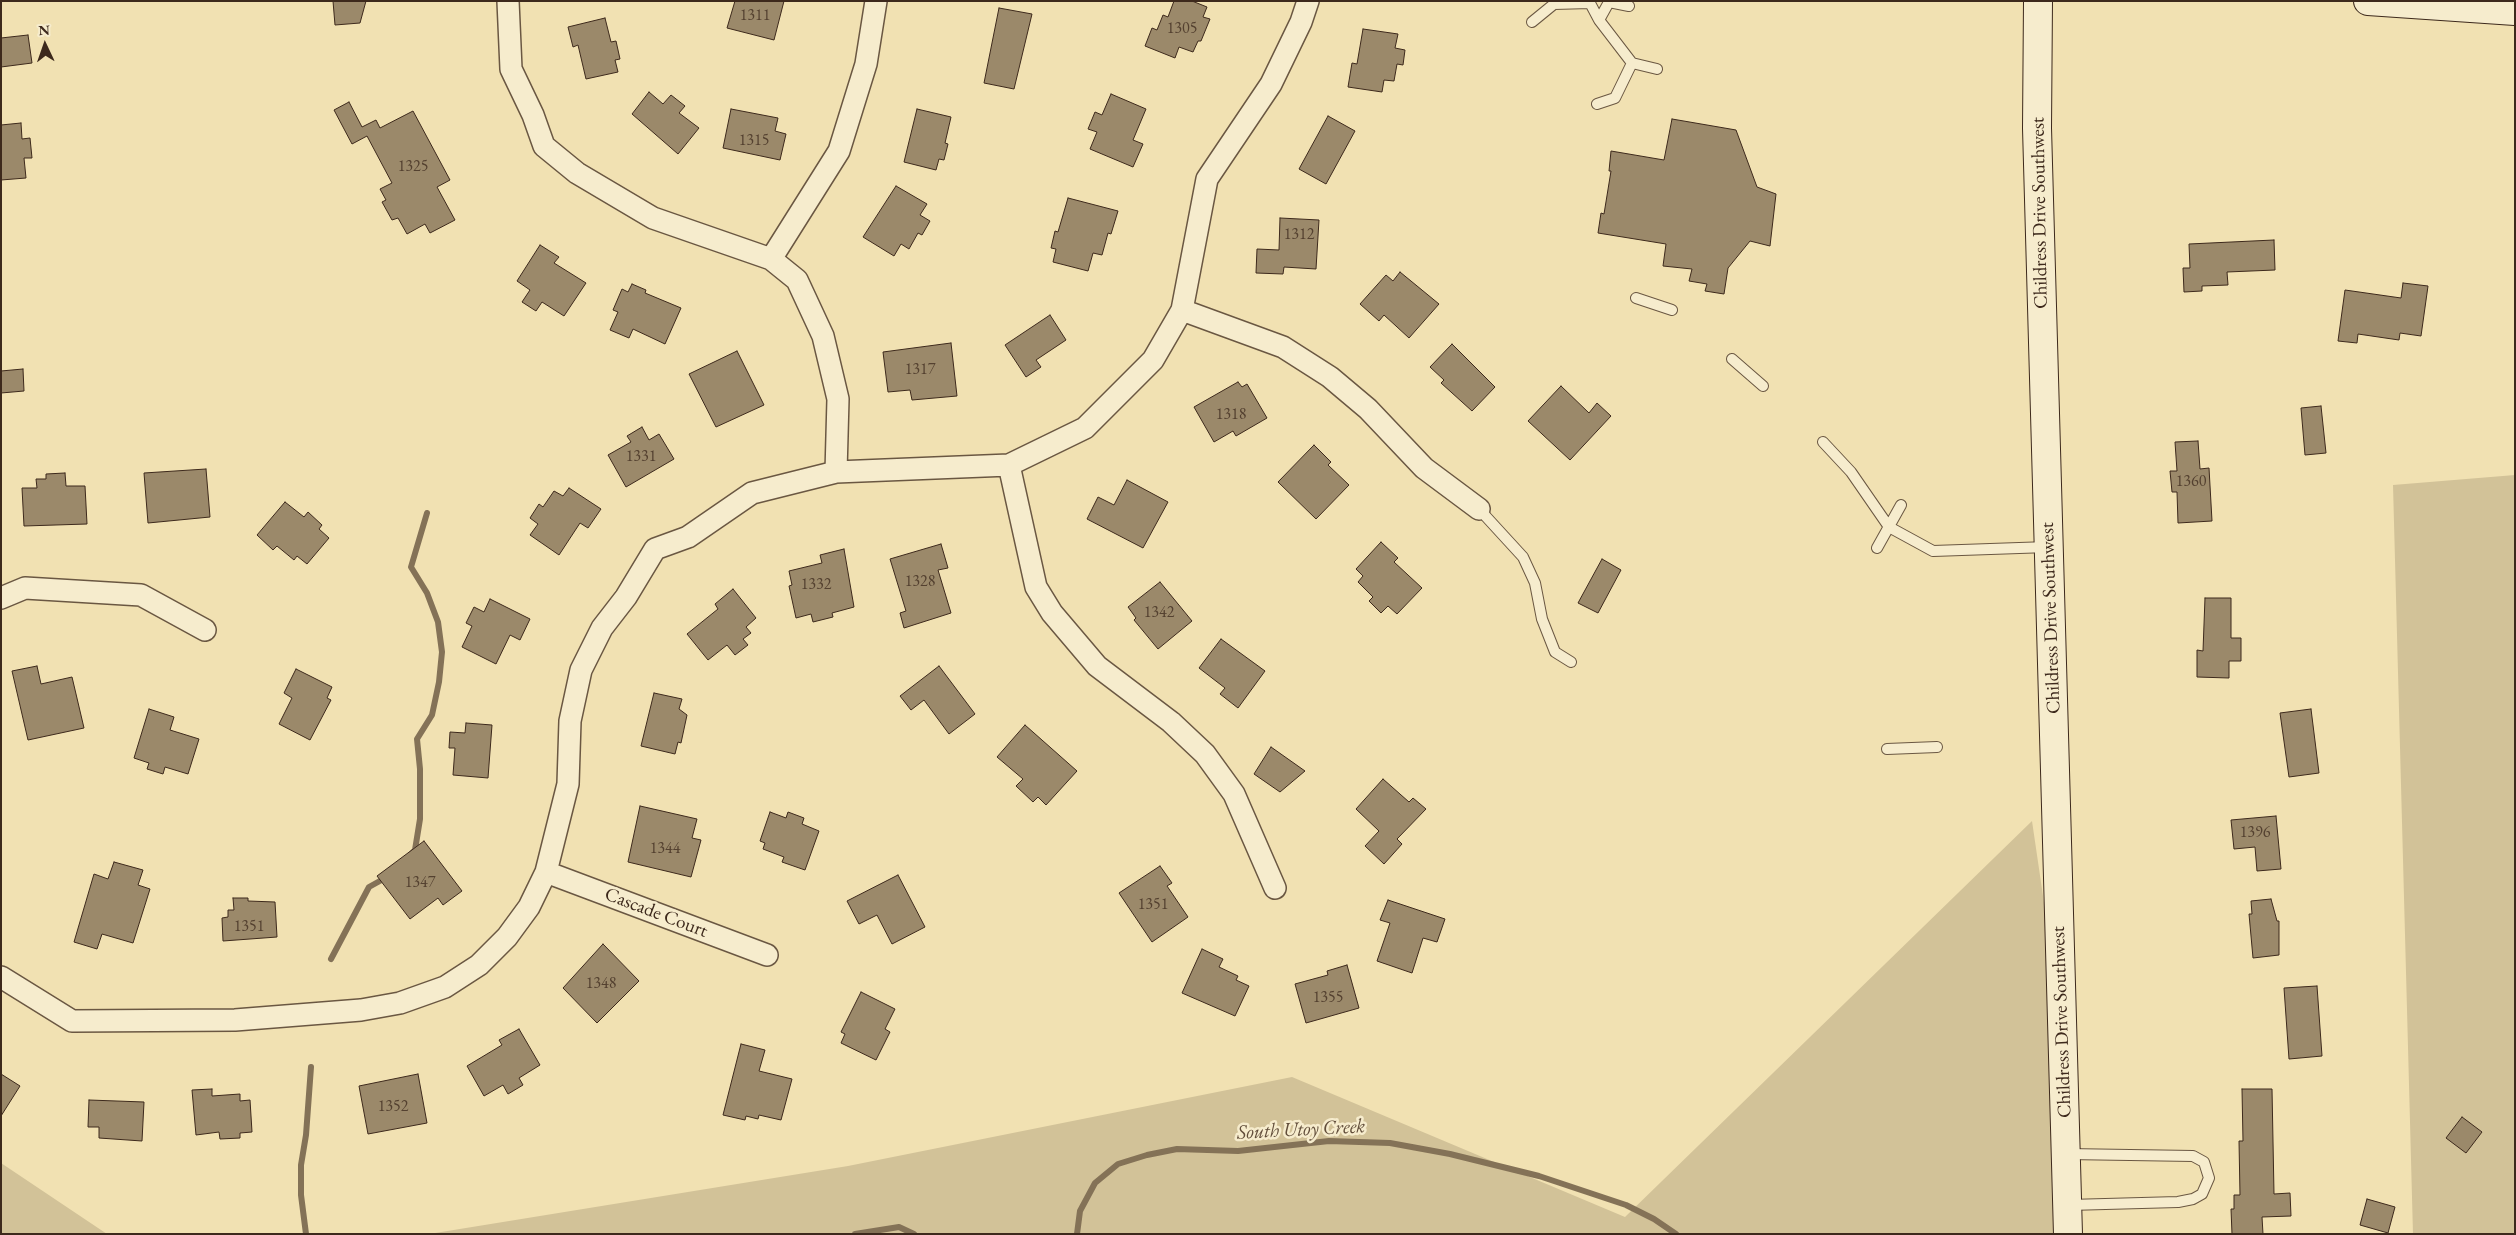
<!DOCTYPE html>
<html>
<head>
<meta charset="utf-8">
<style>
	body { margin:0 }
	#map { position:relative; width:2516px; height:1235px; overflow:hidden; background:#f1e1b2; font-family:"EB Garamond",serif }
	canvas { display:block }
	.frame { position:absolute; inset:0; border:2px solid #3d291c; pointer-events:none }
	.north { position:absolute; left:20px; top:20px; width:50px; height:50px; -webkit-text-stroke:4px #f6eccd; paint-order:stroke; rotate:357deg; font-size:14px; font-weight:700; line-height:20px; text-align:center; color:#3d291c }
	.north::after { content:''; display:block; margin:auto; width:18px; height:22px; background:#3d291c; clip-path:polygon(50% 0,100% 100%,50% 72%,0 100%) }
</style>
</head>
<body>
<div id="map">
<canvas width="2516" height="1235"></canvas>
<div class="frame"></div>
<div class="north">N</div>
</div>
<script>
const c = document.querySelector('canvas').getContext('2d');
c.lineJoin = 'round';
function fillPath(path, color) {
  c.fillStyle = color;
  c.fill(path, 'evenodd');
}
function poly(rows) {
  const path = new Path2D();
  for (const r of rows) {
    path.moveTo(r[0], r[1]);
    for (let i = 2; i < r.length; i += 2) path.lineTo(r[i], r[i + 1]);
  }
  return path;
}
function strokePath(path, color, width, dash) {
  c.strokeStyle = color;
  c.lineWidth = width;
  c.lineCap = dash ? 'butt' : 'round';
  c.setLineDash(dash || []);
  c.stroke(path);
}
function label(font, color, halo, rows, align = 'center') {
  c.font = font + ' "EB Garamond",serif';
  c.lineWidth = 5;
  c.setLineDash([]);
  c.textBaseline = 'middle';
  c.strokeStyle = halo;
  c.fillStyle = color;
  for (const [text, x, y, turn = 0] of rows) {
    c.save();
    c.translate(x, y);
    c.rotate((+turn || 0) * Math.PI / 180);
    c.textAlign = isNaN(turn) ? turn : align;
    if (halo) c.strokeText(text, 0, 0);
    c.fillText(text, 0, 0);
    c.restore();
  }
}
const green = poly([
	[2515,475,2515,1234,2413,1234,2393,485],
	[2032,821,2075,1114,2080,1234,429,1234,848,1166,1292,1077,1625,1217],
	[1,1163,107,1234,1,1234]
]);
const stream = poly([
	[412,853,415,850,420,819,420,769,417,739,432,715,439,682,442,652,438,622,427,593,411,567,427,513],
	[331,959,369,887,387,877],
	[306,1234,301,1195,301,1165,306,1135,311,1067],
	[855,1234,899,1227,914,1234],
	[1077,1234,1080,1211,1095,1183,1118,1164,1147,1155,1177,1149,1238,1151,1329,1141,1390,1143,1450,1154,1539,1176,1626,1205,1654,1219,1676,1234]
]);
const building = poly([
	[333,1,366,1,360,23,335,25,333,1],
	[735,1,784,1,774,40,727,28,735,1],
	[1174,1,1192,1,1207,7,1203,17,1210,19,1201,41,1198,41,1193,52,1179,47,1175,58,1145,46,1152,28,1157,30,1163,15,1168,17,1174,1],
	[999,8,1032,14,1014,89,984,83,999,8],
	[605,18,611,42,616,41,620,59,615,60,618,72,586,79,578,45,573,47,568,27,605,18],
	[1363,29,1398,34,1395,48,1405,50,1403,65,1397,64,1394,81,1384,80,1382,92,1348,87,1352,63,1357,64,1363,29],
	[28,35,32,63,1,67,1,38,28,35],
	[649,92,663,104,671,95,685,106,679,113,699,128,678,154,632,114,649,92],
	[1111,94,1146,109,1133,140,1143,144,1133,167,1090,149,1097,132,1088,129,1095,112,1102,115,1111,94],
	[349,102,362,127,376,120,380,128,413,111,450,180,437,187,455,220,430,233,425,224,407,234,398,218,392,220,382,202,386,200,380,189,392,183,367,136,352,144,334,110,349,102],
	[731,109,778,118,775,131,786,134,780,160,723,148,731,109],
	[917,109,951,117,945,143,948,144,944,160,939,159,936,170,904,162,917,109],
	[1328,116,1355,131,1326,184,1299,169,1328,116],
	[1672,119,1736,130,1757,187,1776,194,1770,246,1750,241,1728,268,1724,294,1705,291,1707,284,1689,281,1692,269,1663,266,1666,244,1598,233,1601,213,1604,214,1611,171,1609,171,1611,151,1664,160,1672,119],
	[21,123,22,139,30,138,32,158,24,158,26,178,1,180,1,125,21,123],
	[896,186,927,204,920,215,930,221,922,235,918,233,909,249,901,244,894,256,863,237,896,186],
	[1068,198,1118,211,1111,234,1108,233,1102,255,1093,253,1088,271,1053,262,1056,249,1051,248,1055,231,1058,232,1068,198],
	[1280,218,1319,220,1316,269,1284,267,1283,274,1256,273,1257,249,1279,250,1280,218],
	[2274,240,2275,270,2227,272,2228,285,2202,286,2202,291,2184,292,2183,268,2190,268,2189,244,2274,240],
	[540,245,559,257,554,263,586,283,564,316,542,302,536,311,522,302,530,290,517,281,540,245],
	[1400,272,1439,304,1409,338,1384,315,1379,321,1360,304,1386,275,1393,281,1400,272],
	[2403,283,2428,286,2421,336,2400,333,2399,340,2358,334,2357,343,2338,341,2345,290,2401,298,2403,283],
	[632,284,646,290,645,293,681,308,665,344,633,329,629,338,610,330,618,312,613,310,622,289,628,292,632,284],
	[1050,315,1066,340,1036,360,1041,367,1026,377,1005,345,1050,315],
	[951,343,957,396,912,400,910,390,888,392,883,352,951,343],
	[1452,344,1495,387,1472,411,1441,383,1444,380,1430,367,1452,344],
	[737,351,764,405,716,427,689,374,737,351],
	[23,369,24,391,1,393,1,371,23,369],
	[1238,382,1242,387,1247,384,1267,418,1236,436,1233,431,1214,442,1194,407,1238,382],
	[1561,386,1589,413,1597,403,1611,416,1570,460,1528,421,1561,386],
	[2321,406,2326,453,2305,455,2301,408,2321,406],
	[642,427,649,440,659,434,674,459,626,487,608,455,631,442,627,436,642,427],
	[2198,441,2200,469,2209,468,2212,521,2178,523,2177,492,2172,492,2170,471,2177,471,2175,442,2198,441],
	[1314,445,1331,462,1328,465,1349,485,1316,519,1278,482,1314,445],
	[206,469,210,517,148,523,144,473,206,469],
	[65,473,66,486,85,486,87,524,24,526,22,488,37,488,36,479,46,479,46,474,65,473],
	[1127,480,1168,502,1143,548,1087,519,1098,497,1114,505,1127,480],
	[569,488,601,509,588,528,580,523,559,555,530,535,538,524,530,518,539,504,543,507,554,491,563,496,569,488],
	[285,502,304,517,308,512,322,525,319,529,329,538,307,564,297,556,294,560,277,546,273,550,257,535,285,502],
	[1381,542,1398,558,1394,562,1422,588,1397,614,1388,606,1381,613,1369,601,1373,597,1358,582,1363,576,1356,569,1381,542],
	[941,544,948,568,938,570,951,613,904,628,900,613,906,611,890,559,941,544],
	[844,549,854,607,832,613,833,617,813,622,811,614,796,618,789,586,792,585,789,571,822,563,820,555,844,549],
	[1602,559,1621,570,1598,613,1578,603,1602,559],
	[1160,582,1192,621,1158,649,1134,620,1136,618,1128,607,1160,582],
	[733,589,756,618,746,627,751,633,743,639,748,645,735,655,727,645,708,660,687,634,718,609,715,604,733,589],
	[2205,598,2231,598,2231,638,2241,638,2241,661,2229,661,2229,678,2197,677,2197,650,2203,651,2205,598],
	[490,599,530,619,520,640,510,635,496,664,462,647,472,626,466,623,474,607,484,612,490,599],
	[1221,639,1265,671,1238,708,1220,694,1225,688,1199,668,1221,639],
	[37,666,41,684,72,677,84,728,28,740,12,671,37,666],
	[939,666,975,714,949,734,924,700,911,710,900,696,939,666],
	[296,669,332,687,327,698,331,700,310,740,279,724,292,698,284,693,296,669],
	[654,693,682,699,679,709,687,715,681,743,678,742,675,754,641,746,654,693],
	[149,709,174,717,170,730,199,739,188,774,165,767,163,774,147,769,149,763,134,758,149,709],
	[2311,709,2319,773,2289,777,2280,713,2311,709],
	[466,723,492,725,488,778,453,775,455,748,449,748,450,732,465,733,466,723],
	[1025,725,1077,771,1046,805,1038,797,1033,802,1016,786,1023,779,997,757,1025,725],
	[1271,747,1305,771,1280,792,1254,774,1271,747],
	[1383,779,1409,802,1413,798,1426,809,1397,839,1402,844,1384,864,1365,846,1379,831,1356,809,1383,779],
	[640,806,697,819,692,838,701,840,691,877,628,862,640,806],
	[770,812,786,818,788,812,804,818,802,824,819,831,805,870,782,862,784,857,763,849,765,843,760,841,770,812],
	[2276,816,2281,869,2257,871,2255,847,2234,849,2231,820,2276,816],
	[424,841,462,891,443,905,438,898,410,919,377,876,424,841],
	[114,862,143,870,138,885,150,889,133,943,102,934,97,949,74,942,94,874,108,879,114,862],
	[1160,866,1172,883,1167,886,1188,917,1152,942,1119,893,1160,866],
	[898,875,925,927,892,944,877,915,859,924,847,901,898,875],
	[233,898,248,898,248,901,275,902,277,937,223,941,222,918,228,917,228,910,234,910,233,898],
	[2271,899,2277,921,2279,921,2279,955,2253,958,2249,914,2252,914,2251,901,2271,899],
	[1388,900,1445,919,1437,942,1423,938,1412,973,1377,961,1390,923,1380,920,1388,900],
	[603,944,639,981,597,1023,563,988,603,944],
	[1202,949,1223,959,1219,967,1238,976,1236,980,1249,986,1235,1016,1182,993,1202,949],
	[1347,965,1359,1008,1306,1023,1295,984,1328,975,1327,971,1347,965],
	[2317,986,2322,1056,2289,1059,2284,988,2317,986],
	[861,992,895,1009,885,1029,890,1032,876,1060,841,1043,845,1034,841,1032,861,992],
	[519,1029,540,1065,519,1078,523,1085,508,1094,503,1085,484,1096,467,1066,502,1045,499,1040,519,1029],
	[741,1044,765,1050,759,1071,792,1079,781,1120,759,1115,758,1119,746,1116,745,1120,723,1115,741,1044],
	[1,1074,20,1086,1,1116,1,1074],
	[418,1074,427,1123,368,1134,359,1086,418,1074],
	[212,1089,212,1096,240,1094,240,1101,250,1100,252,1132,240,1133,240,1138,220,1139,219,1132,196,1135,192,1090,212,1089],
	[2242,1089,2272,1089,2274,1194,2290,1193,2291,1216,2262,1217,2263,1234,2232,1234,2231,1209,2234,1209,2234,1195,2240,1195,2239,1141,2243,1141,2242,1089],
	[89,1100,144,1102,142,1141,99,1138,99,1127,88,1127,89,1100],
	[2462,1117,2482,1132,2466,1153,2446,1138,2462,1117],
	[2367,1199,2395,1207,2388,1233,2360,1225,2367,1199]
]);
const lane = poly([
	[1599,20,1609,2,1629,6],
	[1532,22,1554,4,1590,3,1599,20,1632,63,1657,69],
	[1597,104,1615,98,1632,63],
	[1636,298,1672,310],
	[1732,359,1763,386],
	[1823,442,1851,472,1889,527,1933,551,2048,547],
	[1479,509,1523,557,1535,583,1542,619,1555,652,1571,662],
	[1877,548,1901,505],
	[1887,749,1937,747],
	[2067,1154,2193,1156,2204,1162,2209,1178,2202,1194,2193,1199,2178,1202,2069,1205]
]);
const street = poly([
	[508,1,511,69,533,115,544,146,577,173,653,218,771,259,797,280,823,336,838,399,836,472],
	[771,259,839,151,866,64,876,1],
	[1182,310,1283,347,1330,377,1368,409,1424,468,1479,509],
	[1009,465,1036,587,1052,613,1097,666,1171,722,1205,754,1234,794,1275,888],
	[1,598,25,588,141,595,205,630],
	[546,872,767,955],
	[1,977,72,1021,235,1020,361,1010,400,1003,445,987,479,965,507,937,529,907,546,872,568,784,570,721,581,670,602,628,626,597,655,549,688,537,752,493,836,472,1009,465,1085,428,1153,360,1182,310,1207,179,1271,84,1301,22,1308,1]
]);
const secondary = poly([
	[2038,1,2037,128,2068,1234],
	[2368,1,2515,11]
]);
const numberNames = [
	["1311",755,16],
	["1305",1182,29],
	["1315",754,141],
	["1325",413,167],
	["1312",1299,235],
	["1317",920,370],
	["1318",1231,415],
	["1331",641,457],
	["1360",2191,482],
	["1328",920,582],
	["1332",816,585],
	["1342",1159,613],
	["1396",2255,833],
	["1344",665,849],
	["1347",420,883],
	["1351",1153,905],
	["1351",249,927],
	["1348",601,984],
	["1355",1328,998],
	["1352",393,1107]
];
const streetNames = [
	["Childress Drive Southwest",2040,213,-91],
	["Childress Drive Southwest",2051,618,-92],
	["Cascade Court",656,913,21],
	["Childress Drive Southwest",2062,1022,-92]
];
const waterNames = [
	["South Utoy Creek",1301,1130,-3]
];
fillPath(green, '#d2c298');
strokePath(stream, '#847257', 6);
fillPath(building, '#9b896a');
strokePath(building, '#3d291c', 1);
strokePath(lane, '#6a5742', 12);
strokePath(street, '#6a5742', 24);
strokePath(secondary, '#3d291c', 30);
strokePath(lane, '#f6eccd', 10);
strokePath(street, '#f6eccd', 21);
strokePath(secondary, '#f6eccd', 28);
label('16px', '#544130', null, numberNames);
label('19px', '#3d291c', '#f6eccd', streetNames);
label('italic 20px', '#614d3a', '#f6eccd', waterNames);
</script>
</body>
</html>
